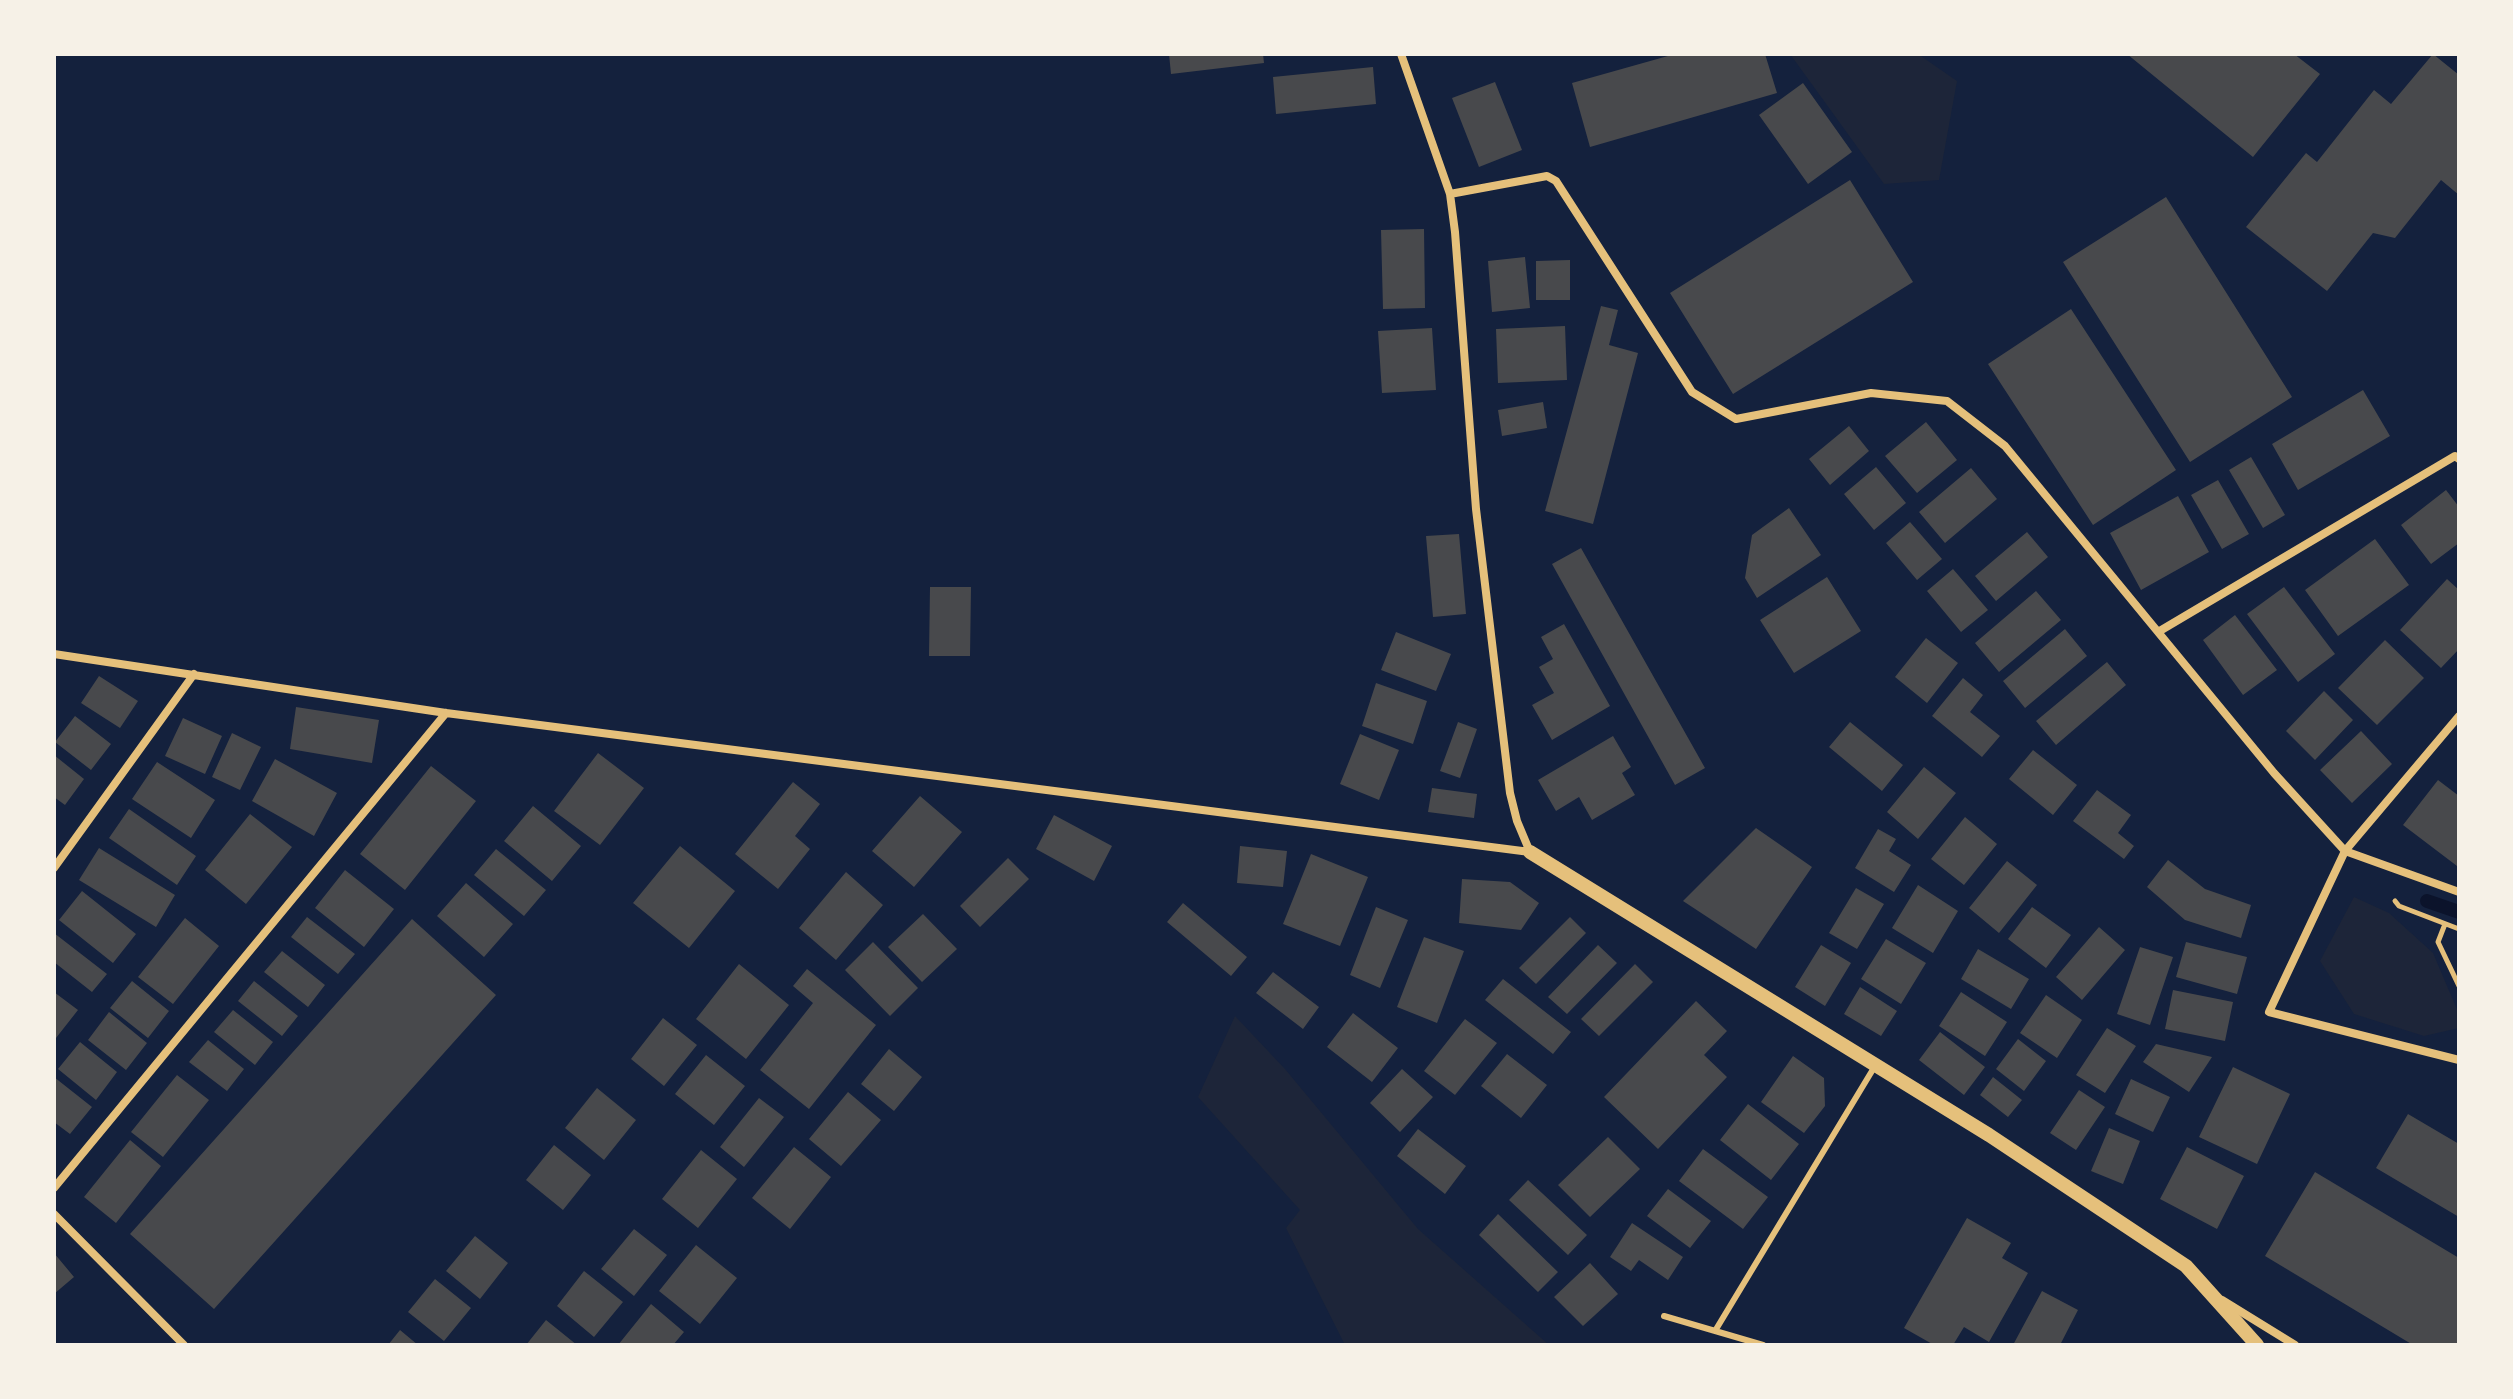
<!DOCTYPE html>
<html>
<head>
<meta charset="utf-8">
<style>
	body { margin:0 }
	#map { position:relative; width:2513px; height:1399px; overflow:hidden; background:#14213d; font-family:"Golos Text",sans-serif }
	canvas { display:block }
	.frame { position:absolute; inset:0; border:56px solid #f6f1e7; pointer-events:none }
</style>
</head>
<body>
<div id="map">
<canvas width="2513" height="1399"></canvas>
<div class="frame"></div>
</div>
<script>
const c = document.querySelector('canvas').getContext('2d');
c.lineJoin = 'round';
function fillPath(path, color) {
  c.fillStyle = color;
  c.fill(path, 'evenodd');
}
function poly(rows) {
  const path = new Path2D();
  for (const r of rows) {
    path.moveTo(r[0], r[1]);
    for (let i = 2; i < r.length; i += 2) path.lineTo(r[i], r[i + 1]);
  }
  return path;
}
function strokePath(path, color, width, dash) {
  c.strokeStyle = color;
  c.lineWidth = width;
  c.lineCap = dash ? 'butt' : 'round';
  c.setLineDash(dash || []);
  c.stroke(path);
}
const green = poly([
	[1790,54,1918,54,1957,81,1939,180,1884,184],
	[2354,897,2389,913,2433,953,2459,1014,2459,1028,2424,1036,2354,1014,2320,961],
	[1235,1016,1285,1069,1418,1229,1549,1345,1345,1345,1286,1228,1300,1210,1198,1097]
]);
const stream = poly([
	[2427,901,2459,912]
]);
const building = poly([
	[1169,54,1263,54,1264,63,1171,74],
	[1675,54,1765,54,1777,93,1590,147,1572,83],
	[2127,54,2294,54,2320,74,2253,157],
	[2433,54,2459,75,2459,195,2441,180,2395,238,2373,233,2327,291,2246,227,2306,153,2317,162,2374,90,2391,104],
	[1373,67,1376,104,1276,114,1273,77],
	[1495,82,1522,150,1479,167,1452,98],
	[1803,83,1852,152,1808,184,1759,115],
	[1850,180,1913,282,1733,394,1670,293],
	[2166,197,2292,397,2190,462,2063,262],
	[1424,229,1425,308,1383,309,1381,230],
	[1525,257,1530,308,1492,312,1488,261],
	[1570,260,1570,300,1536,300,1536,261],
	[1601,306,1618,310,1609,345,1638,353,1593,524,1545,511],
	[2071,309,2176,470,2093,525,1988,364],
	[1565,326,1567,380,1498,383,1496,329],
	[1432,328,1436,390,1382,393,1378,331],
	[2363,390,2390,436,2298,490,2272,444],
	[1543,402,1547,428,1502,436,1498,410],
	[1926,422,1957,460,1917,493,1885,456],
	[1849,426,1869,451,1830,485,1809,459],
	[2251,457,2285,515,2263,528,2229,470],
	[1876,467,1906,503,1874,530,1844,494],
	[1971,468,1997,499,1945,543,1919,512],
	[2218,480,2249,534,2222,549,2191,495],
	[2446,490,2459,507,2459,543,2431,564,2401,525],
	[2178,496,2209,552,2141,590,2110,533],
	[1789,508,1821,555,1757,598,1745,578,1752,535],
	[1910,522,1942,559,1917,580,1886,543],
	[2027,532,2048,557,1996,601,1975,576],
	[1459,534,1466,614,1433,617,1426,536],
	[2375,539,2409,585,2338,636,2305,590],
	[1581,548,1705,768,1675,785,1552,564],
	[1953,569,1988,610,1961,632,1927,591],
	[1827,577,1861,631,1794,673,1760,620],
	[2447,579,2459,590,2459,649,2441,668,2400,630],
	[930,587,971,587,970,656,929,656],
	[2284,587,2335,654,2298,682,2247,614],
	[2036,591,2061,620,1999,672,1975,643],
	[2235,615,2277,670,2243,695,2203,640],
	[1564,624,1610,706,1552,740,1532,705,1554,693,1539,667,1553,659,1541,637],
	[2065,629,2087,656,2025,708,2003,681],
	[1396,632,1451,654,1436,691,1381,670],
	[1926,638,1958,663,1927,703,1895,677],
	[2385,640,2424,678,2377,725,2338,688],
	[2107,662,2126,685,2056,745,2036,721],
	[99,676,138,701,120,728,81,703],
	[1963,678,1983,695,1970,712,2000,736,1982,757,1932,716],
	[1376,683,1427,701,1413,744,1362,726],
	[2324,691,2353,720,2315,760,2286,731],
	[296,707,379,720,372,763,290,749],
	[75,716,111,744,91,770,55,742],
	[183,718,222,736,205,774,165,756],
	[1458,722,1477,729,1460,778,1440,771],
	[1850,722,1903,765,1882,791,1829,747],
	[2361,731,2392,764,2352,803,2320,770],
	[232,733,261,747,240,790,212,777],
	[1360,734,1399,750,1379,800,1340,784],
	[1613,736,1631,767,1622,773,1635,795,1592,820,1579,797,1556,811,1538,780],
	[2033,750,2077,785,2053,815,2009,779],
	[598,753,644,788,600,845,554,811],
	[54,755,84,779,65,805,54,797],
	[275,759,337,793,314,836,252,801],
	[157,762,215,800,191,838,132,799],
	[431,766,476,801,405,890,360,854],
	[1924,767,1956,793,1918,839,1887,812],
	[2438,780,2459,796,2459,863,2457,866,2403,825],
	[793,782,820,804,795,836,810,849,778,889,735,854],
	[1432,788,1477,794,1474,818,1428,812],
	[2097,790,2131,815,2118,833,2134,846,2124,859,2073,821],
	[920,796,962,832,914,887,872,851],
	[533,806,581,846,552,881,504,841],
	[129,809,196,856,177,885,109,838],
	[250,814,292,847,246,904,205,870],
	[1054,815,1112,846,1094,881,1036,849],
	[1965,817,1997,844,1964,885,1931,859],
	[1756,828,1812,867,1756,949,1683,901],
	[1878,829,1896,839,1889,851,1911,865,1894,892,1855,868],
	[680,846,735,891,689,948,633,903],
	[1240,846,1287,851,1283,887,1237,883],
	[99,848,175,895,156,927,79,880],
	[496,849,546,890,524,916,474,875],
	[1311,854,1368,877,1340,946,1283,924],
	[1008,858,1029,879,980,927,960,906],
	[2168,860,2205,889,2251,905,2241,938,2185,920,2147,887],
	[2007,861,2037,885,1999,933,1969,908],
	[345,870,394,909,364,947,315,908],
	[846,872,883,905,836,960,799,928],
	[1462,879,1510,882,1539,903,1521,930,1459,923],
	[466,883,513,924,484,957,437,916],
	[1918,885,1958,911,1933,953,1892,928],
	[1856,888,1884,904,1857,949,1829,933],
	[82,891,136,934,113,963,59,920],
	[1183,903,1247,957,1231,976,1167,922],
	[1376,907,1408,920,1380,988,1350,975],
	[2032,907,2071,935,2046,968,2008,939],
	[923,914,957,949,922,982,888,947],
	[307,917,355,954,338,974,291,937],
	[1570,917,1586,933,1536,984,1519,968],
	[185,918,219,946,173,1004,138,977],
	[412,919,496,995,214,1309,130,1234],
	[2099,927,2125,950,2082,1000,2056,977],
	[54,933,107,974,92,992,54,962],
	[1424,937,1464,951,1437,1023,1397,1007],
	[1886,939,1926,963,1901,1004,1861,979],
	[873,942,918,988,890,1016,845,970],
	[2186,942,2247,957,2237,994,2176,977],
	[1598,945,1617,963,1567,1014,1548,997],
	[1821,945,1851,963,1825,1006,1795,987],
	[2140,947,2173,957,2150,1025,2117,1014],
	[1978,949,2029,979,2011,1009,1961,979],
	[282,951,325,985,308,1007,264,972],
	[739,964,789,1005,746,1059,696,1019],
	[1635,964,1653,982,1599,1036,1581,1019],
	[807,969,876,1025,809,1109,760,1070,813,1003,793,986],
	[1273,972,1319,1007,1303,1029,1256,993],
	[1503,979,1571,1032,1553,1054,1485,1000],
	[132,981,169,1011,148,1038,110,1008],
	[254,981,298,1016,282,1036,238,1001],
	[1860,987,1897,1011,1881,1036,1844,1014],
	[2173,990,2233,1002,2225,1041,2165,1029],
	[54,992,78,1010,56,1038,54,1036],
	[1961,992,2007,1022,1985,1056,1939,1026],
	[2046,995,2082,1020,2057,1058,2020,1033],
	[1696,1001,1727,1031,1704,1055,1727,1077,1658,1149,1604,1097],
	[233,1010,273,1042,255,1065,214,1032],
	[109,1012,147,1043,126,1070,88,1040],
	[1353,1013,1398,1048,1372,1082,1327,1047],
	[663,1018,697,1045,664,1086,631,1059],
	[1465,1019,1497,1043,1455,1095,1424,1071],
	[2107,1028,2136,1046,2105,1093,2076,1075],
	[1940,1032,1985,1067,1964,1095,1919,1060],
	[2018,1039,2046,1061,2024,1091,1996,1069],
	[208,1040,244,1069,227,1091,189,1062],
	[80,1042,117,1072,96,1100,58,1069],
	[2156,1044,2212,1057,2189,1092,2143,1062],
	[889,1049,922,1077,894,1111,861,1084],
	[1507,1054,1547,1085,1521,1118,1481,1086],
	[706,1055,745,1086,714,1125,675,1094],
	[1793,1056,1824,1078,1825,1106,1804,1133,1761,1102],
	[2233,1067,2290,1094,2257,1164,2199,1137],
	[1402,1069,1433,1097,1400,1132,1370,1103],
	[177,1075,209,1100,163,1157,131,1132],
	[54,1077,92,1107,70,1134,54,1122],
	[1993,1077,2022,1100,2008,1117,1980,1095],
	[2131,1079,2170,1097,2153,1132,2115,1114],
	[597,1088,636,1120,604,1160,565,1128],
	[2079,1090,2105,1107,2076,1150,2050,1133],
	[848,1092,881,1120,841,1166,809,1139],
	[759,1098,784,1117,744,1167,720,1147],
	[1748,1104,1799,1144,1771,1180,1720,1140],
	[2408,1114,2459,1144,2459,1217,2376,1168],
	[2109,1128,2140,1141,2123,1184,2091,1171],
	[1418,1129,1466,1166,1445,1194,1397,1156],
	[1608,1137,1640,1169,1590,1217,1558,1185],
	[130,1140,161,1166,116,1223,84,1197],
	[554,1145,591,1175,563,1210,526,1180],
	[794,1147,831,1177,790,1229,752,1198],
	[2187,1147,2244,1176,2217,1229,2160,1199],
	[1703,1149,1768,1197,1743,1229,1679,1181],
	[701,1150,737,1179,698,1228,662,1199],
	[2315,1172,2459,1258,2459,1345,2413,1345,2265,1256],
	[1528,1180,1587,1235,1568,1255,1509,1200],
	[1668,1189,1711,1221,1690,1248,1647,1216],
	[1498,1214,1558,1272,1538,1292,1479,1235],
	[1967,1218,2011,1243,2002,1258,2028,1273,1989,1342,1964,1327,1953,1345,1934,1345,1904,1328],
	[1632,1223,1683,1257,1668,1280,1639,1260,1631,1271,1610,1257],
	[634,1229,667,1255,634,1296,601,1269],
	[475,1236,508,1263,480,1299,446,1271],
	[696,1245,737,1278,700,1324,659,1291],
	[54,1253,74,1277,54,1294],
	[1590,1263,1618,1294,1583,1326,1554,1297],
	[584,1271,623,1302,594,1337,557,1306],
	[435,1279,471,1308,444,1341,408,1312],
	[2042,1291,2078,1310,2060,1345,2013,1345],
	[651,1304,684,1332,673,1345,618,1345],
	[546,1320,577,1345,526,1345],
	[400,1330,418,1345,388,1345]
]);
const path = poly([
	[2395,901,2399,906,2459,929],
	[2445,924,2438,942,2459,986]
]);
const service = poly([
	[1664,1316,1763,1345],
	[1715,1331,1875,1066]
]);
const minor = poly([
	[1450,194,1547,176,1556,181,1692,392,1736,419,1871,393,1947,401,2005,446,2274,773,2345,851,2459,892],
	[2158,632,2455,456,2459,459],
	[54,654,446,713,1530,852,1517,821,1510,793,1476,509,1455,232,1450,194,1401,54],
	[2459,716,2345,851,2269,1012,2459,1060],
	[54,868,194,674],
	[54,1188,446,713],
	[54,1214,184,1345],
	[2222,1300,2295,1345]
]);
const tertiary = poly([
	[1530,852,1989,1135,2186,1266,2257,1345]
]);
fillPath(green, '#1d2539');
strokePath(stream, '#0b132b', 14);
fillPath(building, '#48494c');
strokePath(path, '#e5c07b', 5);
strokePath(service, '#e5c07b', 6);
strokePath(minor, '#e5c07b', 8);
strokePath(tertiary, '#e5c07b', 14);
</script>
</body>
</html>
